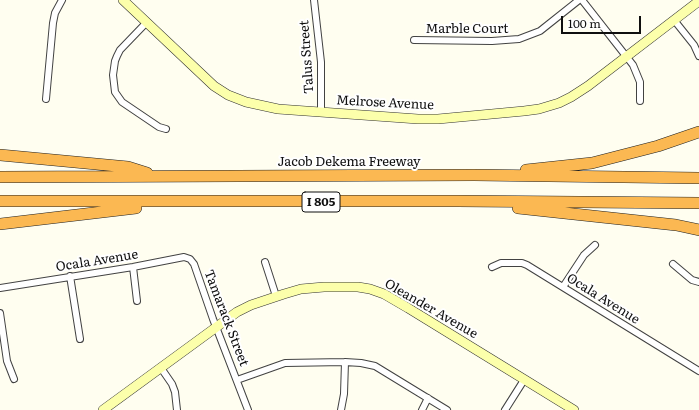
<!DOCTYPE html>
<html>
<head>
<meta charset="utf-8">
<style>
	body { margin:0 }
	#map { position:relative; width:699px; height:410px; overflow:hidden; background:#fffef0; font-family:Literata,serif }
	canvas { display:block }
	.scale { position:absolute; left:561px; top:16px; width:80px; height:18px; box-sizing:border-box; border:2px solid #0f0f0f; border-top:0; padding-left:5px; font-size:12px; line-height:14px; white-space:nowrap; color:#0f0f0f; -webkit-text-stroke:3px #fff; paint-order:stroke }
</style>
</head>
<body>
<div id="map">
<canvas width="699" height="410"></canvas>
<div class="scale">100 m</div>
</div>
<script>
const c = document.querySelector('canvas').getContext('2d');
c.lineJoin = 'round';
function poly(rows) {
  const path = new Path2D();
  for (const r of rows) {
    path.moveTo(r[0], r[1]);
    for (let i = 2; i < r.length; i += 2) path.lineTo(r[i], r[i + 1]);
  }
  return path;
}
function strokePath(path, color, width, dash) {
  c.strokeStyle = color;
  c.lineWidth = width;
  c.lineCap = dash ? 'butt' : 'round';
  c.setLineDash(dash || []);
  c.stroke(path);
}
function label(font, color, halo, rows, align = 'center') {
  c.font = font + ' Literata,serif';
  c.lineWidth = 4;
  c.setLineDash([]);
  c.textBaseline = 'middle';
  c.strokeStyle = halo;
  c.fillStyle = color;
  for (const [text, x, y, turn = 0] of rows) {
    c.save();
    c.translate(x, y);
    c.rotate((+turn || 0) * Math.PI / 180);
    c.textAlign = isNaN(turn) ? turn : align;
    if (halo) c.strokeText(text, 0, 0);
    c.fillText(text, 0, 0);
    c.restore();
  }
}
const street = poly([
	[314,0,321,62,321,113],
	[582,0,633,65,640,82,640,101],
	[674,20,694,45,699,56],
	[146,23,120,50,117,56,115,61,113,75,115,92,122,102,159,127,166,129],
	[414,40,492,41,519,39,540,31,579,0],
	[46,99,53,23,55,13,62,0],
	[265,262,276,296],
	[673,264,692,280,699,282],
	[133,267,137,301],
	[492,267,501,263,522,263,527,265,699,371],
	[70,276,80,339],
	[563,287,584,255,595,245],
	[0,288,133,267,184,257,190,259,194,264,213,319,248,410],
	[0,313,7,361,14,379],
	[161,368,172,384,175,392,177,410],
	[237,380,285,363,345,362,361,363,375,366,447,410],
	[341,410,344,394,345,362],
	[422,410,428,398],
	[505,410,524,380]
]);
const secondary = poly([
	[123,0,214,86,228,95,246,102,278,109,418,119,438,119,524,111,539,109,559,103,571,97,588,86,699,1],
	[103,410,237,312,251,305,284,294,301,289,324,287,358,287,370,289,384,294,408,308,574,410]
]);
const highway = poly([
	[0,155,128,167,147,173],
	[526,170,592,163,658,146,699,132],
	[0,177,474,175,699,178],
	[0,201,458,201,699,203],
	[518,208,676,225,699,230],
	[0,224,136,208]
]);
const shields = [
	[321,202,38]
];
const shieldNames = [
	["I 805",321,202]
];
const streetNames = [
	["Marble Court",467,29],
	["Talus Street",307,57,-94],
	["Melrose Avenue",385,103,3],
	["Jacob Dekema Freeway",349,162],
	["Ocala Avenue",97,261,-9],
	["Ocala Avenue",603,299,32],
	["Oleander Avenue",431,309,30],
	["Tamarack Street",226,318,69]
];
strokePath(street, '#424242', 8);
strokePath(secondary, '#313131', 10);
strokePath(highway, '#202020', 12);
strokePath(street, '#fff', 6);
strokePath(secondary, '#fcffab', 9);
strokePath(highway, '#fbb852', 11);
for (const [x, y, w] of shields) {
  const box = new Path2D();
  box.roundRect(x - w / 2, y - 10, w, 20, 3);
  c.fillStyle = '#fff';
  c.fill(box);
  strokePath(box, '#0f0f0f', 1);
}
label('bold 12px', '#0f0f0f', null, shieldNames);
label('13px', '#0f0f0f', '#fff', streetNames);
</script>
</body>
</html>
